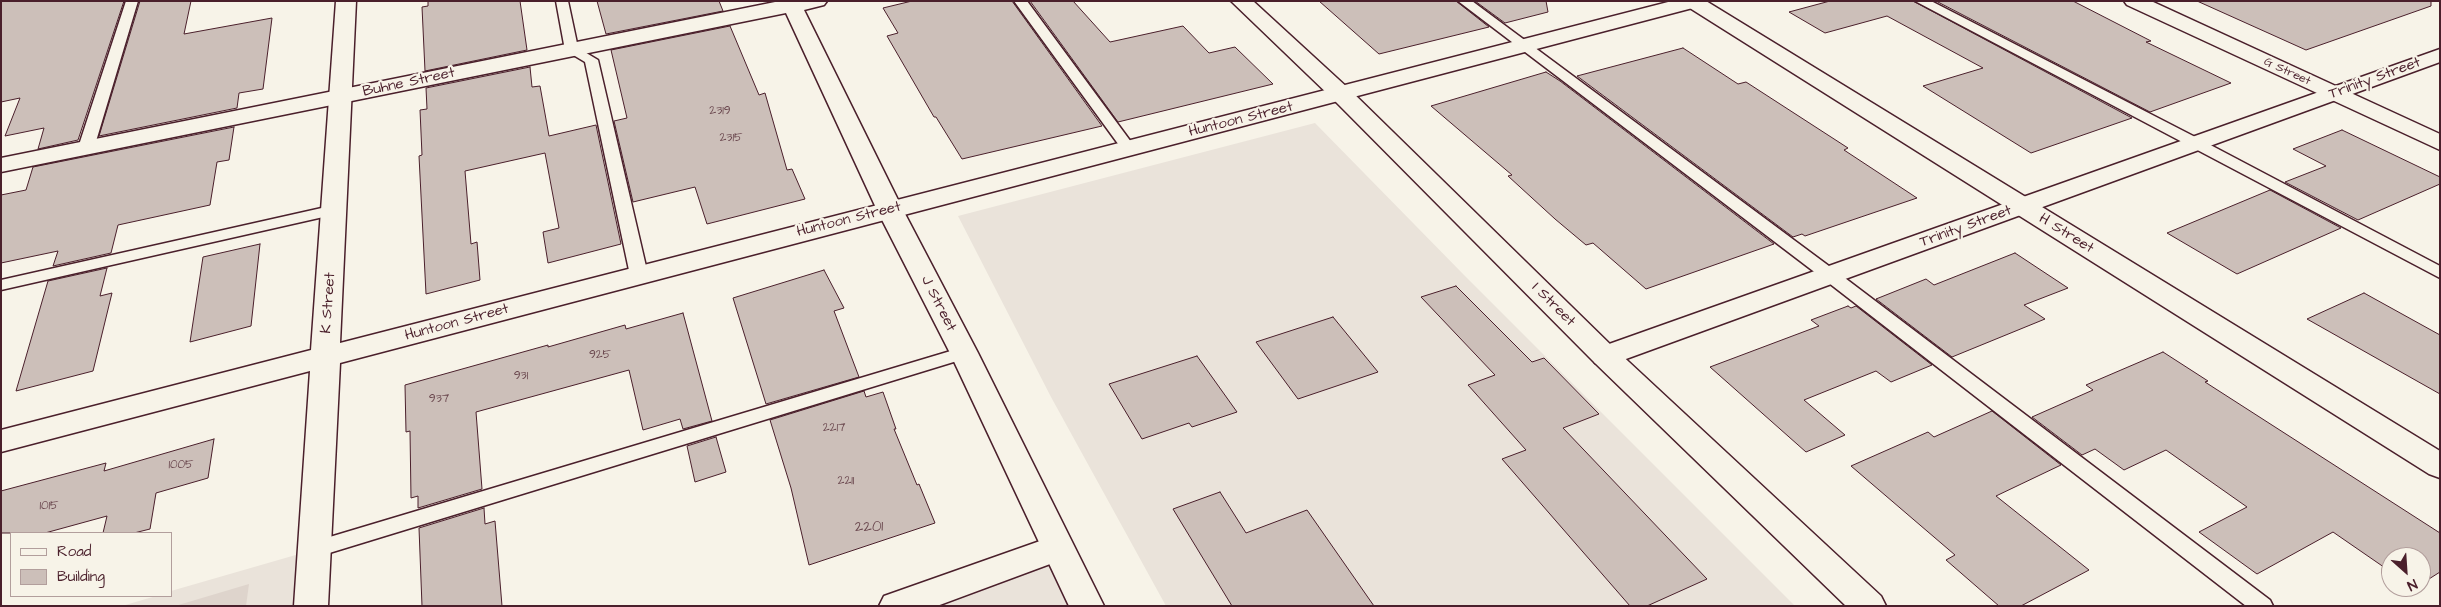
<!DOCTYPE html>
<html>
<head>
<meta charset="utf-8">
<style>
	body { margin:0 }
	#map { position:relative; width:2441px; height:607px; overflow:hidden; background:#f7f3e8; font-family:"Architects Daughter",sans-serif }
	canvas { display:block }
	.frame { position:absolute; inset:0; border:2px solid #4a1f2b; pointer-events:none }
	.legend { position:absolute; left:10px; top:532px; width:162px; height:65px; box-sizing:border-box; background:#f7f3e8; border:1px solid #b29e9c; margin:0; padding:6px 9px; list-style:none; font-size:15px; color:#4a1f2b }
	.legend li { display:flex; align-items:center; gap:10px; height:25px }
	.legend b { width:25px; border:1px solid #b29e9c }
	.north { position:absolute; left:2381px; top:547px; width:50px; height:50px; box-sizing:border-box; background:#f7f3e8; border:1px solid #b29e9c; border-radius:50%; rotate:154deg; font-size:14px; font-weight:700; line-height:20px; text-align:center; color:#4a1f2b }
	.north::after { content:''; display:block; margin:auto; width:18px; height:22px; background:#4a1f2b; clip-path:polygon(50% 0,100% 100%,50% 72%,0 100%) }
</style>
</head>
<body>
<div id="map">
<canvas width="2441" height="607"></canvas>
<div class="frame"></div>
<ul class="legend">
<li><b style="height:6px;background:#f7f3e8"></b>Road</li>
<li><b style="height:14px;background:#ccbfb9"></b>Building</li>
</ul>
<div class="north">N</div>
</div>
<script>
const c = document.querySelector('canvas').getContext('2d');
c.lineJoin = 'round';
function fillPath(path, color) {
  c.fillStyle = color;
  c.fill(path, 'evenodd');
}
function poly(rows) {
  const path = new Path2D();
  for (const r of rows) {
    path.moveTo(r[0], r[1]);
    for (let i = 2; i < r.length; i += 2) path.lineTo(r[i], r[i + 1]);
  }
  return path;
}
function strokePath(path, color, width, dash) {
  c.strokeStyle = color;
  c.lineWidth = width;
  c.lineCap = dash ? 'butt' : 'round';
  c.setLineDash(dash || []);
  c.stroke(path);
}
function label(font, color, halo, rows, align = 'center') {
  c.font = font + ' "Architects Daughter",sans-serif';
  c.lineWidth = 4.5;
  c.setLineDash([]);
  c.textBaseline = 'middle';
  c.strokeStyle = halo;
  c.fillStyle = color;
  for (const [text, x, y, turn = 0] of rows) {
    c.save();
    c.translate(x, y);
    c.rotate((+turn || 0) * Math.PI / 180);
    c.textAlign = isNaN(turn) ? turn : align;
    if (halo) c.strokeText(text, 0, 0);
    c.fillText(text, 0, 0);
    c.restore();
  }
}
const built = poly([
	[1315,123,1464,275,1795,606,1166,606,1051,397,958,216],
	[1057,548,1087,606,896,606],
	[313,550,311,606,122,606,156,596,171,596,171,591]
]);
const green = poly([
	[249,584,246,606,175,606]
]);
const building = poly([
	[1,1,124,1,78,140,38,149,44,128,5,136,20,98,1,102,1,1],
	[140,1,191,1,184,34,272,18,263,89,239,93,237,108,99,136,140,1],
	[428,1,520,1,527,50,425,71,422,7,428,6,428,1],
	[597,1,719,1,723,11,606,34,597,1],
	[912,1,1012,1,1102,126,962,159,936,117,934,117,887,36,898,33,883,8,912,1],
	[1030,1,1073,1,1110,42,1183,26,1209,53,1235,47,1273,84,1118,122,1030,1],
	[1319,1,1456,1,1489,27,1379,54,1319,1],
	[1475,1,1546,1,1548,12,1505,23,1475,1],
	[1830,1,1913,1,2132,118,2031,153,1923,86,1983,68,1887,16,1825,33,1789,12,1830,1],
	[1936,1,2073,1,2151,41,2146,42,2231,83,2150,112,1936,1],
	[2197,1,2431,1,2431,6,2306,50,2197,1],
	[730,26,759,95,765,93,787,170,792,169,805,199,707,224,695,187,633,202,614,121,627,118,611,50,730,26],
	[1683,48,1738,84,1746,82,1848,148,1844,150,1917,198,1805,236,1802,234,1793,237,1577,76,1683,48],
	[530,67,532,87,540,86,549,136,596,125,621,244,548,263,543,232,559,228,545,153,465,171,471,244,477,242,480,280,426,294,419,156,422,155,420,110,427,109,426,88,530,67],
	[1546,72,1560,81,1774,244,1646,289,1593,243,1586,245,1555,219,1508,176,1512,175,1431,106,1546,72],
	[234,127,229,160,217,162,210,205,118,225,111,253,53,266,58,251,1,263,1,195,26,190,33,167,234,127],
	[2342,130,2440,177,2440,184,2358,220,2285,182,2326,166,2293,149,2342,130],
	[2270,190,2341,228,2237,274,2167,233,2270,190],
	[260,244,251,326,190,342,203,257,260,244],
	[2015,253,2068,288,2024,305,2045,319,1952,357,1876,299,1926,279,1934,285,2015,253],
	[107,268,100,296,112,293,93,371,16,391,48,281,107,268],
	[824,270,844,308,834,311,859,377,766,404,733,298,824,270],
	[1456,286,1532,362,1544,358,1599,414,1563,428,1707,579,1647,606,1630,606,1502,459,1526,450,1468,385,1495,375,1421,297,1456,286],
	[2364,293,2440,335,2440,394,2307,319,2364,293],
	[1848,306,1851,308,1856,306,1932,365,1891,382,1876,371,1804,400,1845,435,1806,452,1710,367,1819,326,1811,320,1848,306],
	[683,313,712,421,683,429,680,419,643,430,629,370,476,412,482,489,418,508,418,496,411,498,410,431,406,432,405,385,548,345,548,347,625,325,626,329,683,313],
	[1333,317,1378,372,1298,399,1256,342,1333,317],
	[2163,352,2208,381,2205,382,2440,533,2440,572,2421,584,2421,557,2391,557,2391,572,2333,532,2257,574,2199,532,2247,507,2166,450,2124,470,2095,449,2082,455,2032,417,2093,390,2086,385,2163,352],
	[1197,356,1237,412,1192,427,1189,423,1142,439,1109,384,1197,356],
	[864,391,866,397,883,392,896,429,894,429,917,485,919,484,935,523,809,565,791,488,770,420,864,391],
	[1992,411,2061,465,1996,496,2089,570,2021,606,1999,606,1946,560,1955,555,1851,466,1928,432,1934,437,1992,411],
	[716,437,726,472,695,482,687,446,716,437],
	[214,439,208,478,156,493,150,529,134,533,103,533,107,516,45,533,1,533,1,491,106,463,104,471,214,439],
	[1220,492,1246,533,1307,510,1374,606,1232,606,1173,509,1220,492],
	[484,508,485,524,495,521,502,606,422,606,419,528,484,508]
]);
const lane = poly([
	[126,1,138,1,94,148,86,153,81,151,78,148,126,1],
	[556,1,568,1,578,48,598,60,648,275,645,279,639,280,633,279,630,275,585,62,565,50,556,1],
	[1014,1,1027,1,1134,146,1137,149,1134,152,1124,152,1014,1],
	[1458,1,1472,1,1837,272,2270,600,2273,606,2246,606,1825,280,1458,1],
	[1915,1,1931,1,2201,140,2440,266,2440,278,1915,1],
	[335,205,343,210,341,213,1,290,1,280,335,205],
	[964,347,970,349,973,353,970,357,313,558,305,556,302,550,305,544,313,542,964,347]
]);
const street = poly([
	[336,1,356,1,340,343,1672,1,1707,1,1704,5,340,363,328,606,294,606,310,371,1,452,1,430,311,350,336,1],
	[2440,49,2440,62,1615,363,1605,366,1595,363,1591,356,1595,349,2440,49],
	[1057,535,1069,539,1074,548,1069,557,937,606,879,606,884,596,1057,535]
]);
const secondary = poly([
	[780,1,827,1,824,5,804,10,903,210,978,353,1104,606,1069,606,950,353,877,210,786,13,1,172,1,158,780,1],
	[1231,1,1253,1,1349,89,1615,349,1881,596,1886,606,1846,606,1595,363,1333,99,1231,1],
	[1682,1,1706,1,2440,451,2440,478,2429,474,1685,5,1682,1],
	[2124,1,2151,1,2440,134,2440,150,2127,5,2124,1]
]);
const farStreetnames = [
	["G Street",2287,72,25]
];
const numberNames = [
	["2319",720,111],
	["2315",731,138],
	["925",600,355],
	["931",521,376],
	["937",439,399],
	["2217",834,428],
	["1005",181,465],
	["2211",846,481],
	["1015",49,506]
];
const streetNames = [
	["Trinity Street",2375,79,-20],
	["Buhne Street",409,83,-12],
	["Huntoon Street",1241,120,-14],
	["Huntoon Street",849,220,-14],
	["Trinity Street",1966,227,-20],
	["H Street",2066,234,32],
	["K Street",329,303,-86],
	["J Street",938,304,63],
	["I Street",1553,305,45],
	["Huntoon Street",457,323,-15]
];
const nearNumbernames = [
	["2201",869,528]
];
fillPath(built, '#eae3da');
fillPath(green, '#ded4cc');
fillPath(building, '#ccbfb9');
strokePath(building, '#4a1f2b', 1);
strokePath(lane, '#4a1f2b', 3);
strokePath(street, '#4a1f2b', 3);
strokePath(secondary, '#4a1f2b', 3);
fillPath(lane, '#f7f3e8');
fillPath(street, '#f7f3e8');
fillPath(secondary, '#f7f3e8');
label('12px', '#4a1f2b', '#f7f3e8', farStreetnames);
label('12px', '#6a474e', null, numberNames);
label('15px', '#4a1f2b', '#f7f3e8', streetNames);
label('15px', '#6a474e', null, nearNumbernames);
</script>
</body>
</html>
